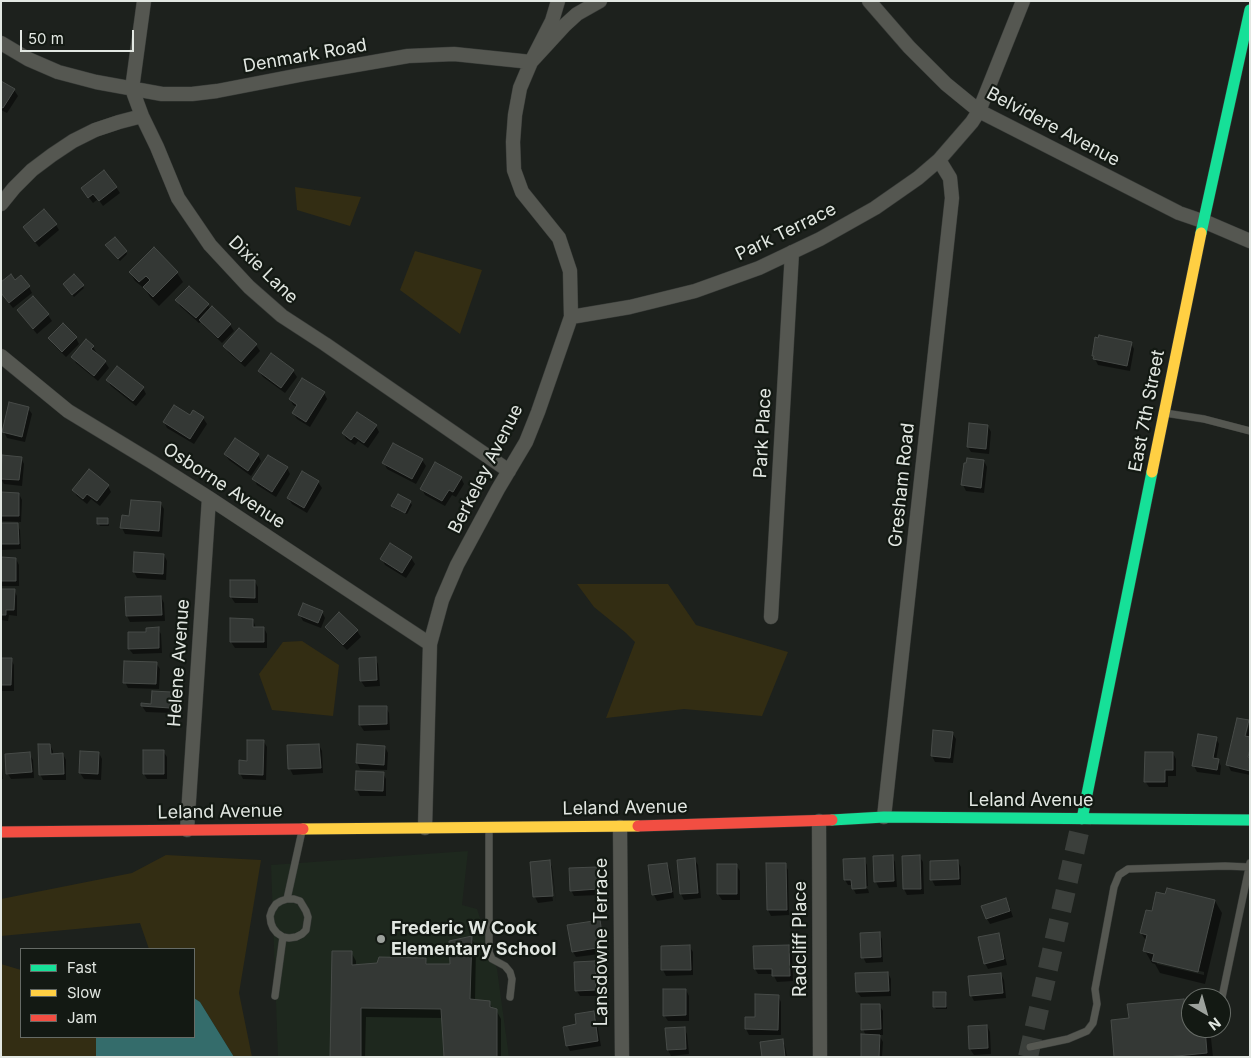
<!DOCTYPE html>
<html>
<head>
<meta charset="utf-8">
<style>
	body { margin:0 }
	#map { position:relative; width:1251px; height:1058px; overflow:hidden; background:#1d211d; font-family:Inter,sans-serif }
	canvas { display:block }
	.frame { position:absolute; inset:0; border:2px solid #e2e7e2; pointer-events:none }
	.legend { position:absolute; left:20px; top:948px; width:175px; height:90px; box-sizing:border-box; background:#131913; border:1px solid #666b66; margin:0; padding:6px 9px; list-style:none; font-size:15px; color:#e2e7e2 }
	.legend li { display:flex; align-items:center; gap:10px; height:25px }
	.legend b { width:25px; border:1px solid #666b66 }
	.north { position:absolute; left:1181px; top:988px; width:50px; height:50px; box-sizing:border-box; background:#131913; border:1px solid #666b66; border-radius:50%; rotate:142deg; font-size:14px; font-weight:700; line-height:20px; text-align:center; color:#e2e7e2 }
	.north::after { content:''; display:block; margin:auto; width:18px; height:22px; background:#9da29d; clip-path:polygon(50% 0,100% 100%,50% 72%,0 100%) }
	.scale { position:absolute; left:20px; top:30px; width:114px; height:22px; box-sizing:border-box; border:2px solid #e2e7e2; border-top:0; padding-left:6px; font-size:15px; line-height:18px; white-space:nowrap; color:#e2e7e2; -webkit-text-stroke:4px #131913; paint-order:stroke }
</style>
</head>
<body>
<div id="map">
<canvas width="1251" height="1058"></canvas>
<div class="frame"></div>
<ul class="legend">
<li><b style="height:6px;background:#16e098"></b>Fast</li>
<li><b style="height:6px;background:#ffcf43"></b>Slow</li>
<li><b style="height:6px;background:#f24e42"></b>Jam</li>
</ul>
<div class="north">N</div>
<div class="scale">50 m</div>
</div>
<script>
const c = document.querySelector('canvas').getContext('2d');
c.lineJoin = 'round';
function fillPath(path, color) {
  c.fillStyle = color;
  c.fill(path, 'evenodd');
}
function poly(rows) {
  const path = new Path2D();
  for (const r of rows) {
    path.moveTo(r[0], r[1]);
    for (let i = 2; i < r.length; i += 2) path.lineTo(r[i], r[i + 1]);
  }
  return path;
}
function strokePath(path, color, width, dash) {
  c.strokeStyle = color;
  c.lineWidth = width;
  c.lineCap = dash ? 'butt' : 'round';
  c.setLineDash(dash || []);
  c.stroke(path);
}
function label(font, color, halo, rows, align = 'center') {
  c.font = font + ' Inter,sans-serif';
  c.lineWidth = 4.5;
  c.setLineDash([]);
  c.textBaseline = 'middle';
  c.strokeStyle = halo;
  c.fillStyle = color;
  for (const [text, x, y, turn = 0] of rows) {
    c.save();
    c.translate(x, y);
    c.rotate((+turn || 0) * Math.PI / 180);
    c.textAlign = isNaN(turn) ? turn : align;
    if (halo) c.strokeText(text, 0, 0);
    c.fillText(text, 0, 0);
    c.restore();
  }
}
const built = poly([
	[468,851,462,905,477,909,497,969,509,1057,278,1057,271,865]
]);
const green = poly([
	[295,187,361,197,350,226,297,210],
	[415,251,482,270,460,334,400,290],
	[577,584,668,584,696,625,788,652,762,716,684,709,606,718,635,642,626,633,594,607],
	[302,641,339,665,333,716,272,710,259,674,283,642],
	[166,855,261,860,239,993,252,1057,234,1057,200,1002,194,998,194,949,149,949,140,923,1,936,1,899,132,873],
	[1,964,21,970,21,1037,96,1037,96,1057,1,1057]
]);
const water = poly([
	[194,998,200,1002,234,1057,96,1057,96,1037,194,1037]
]);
const shadow = poly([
	[1,82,14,90,18,96,7,113,1,110],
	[116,187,120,193,103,206,98,199,93,203,86,194],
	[56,225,59,230,39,247,28,233],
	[108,248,126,252,127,254,120,261],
	[154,249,177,273,183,282,159,306,150,297,146,290,135,281,130,272],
	[74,276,84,288,74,297,66,287],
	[15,282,29,287,32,293,13,308,1,293,1,284],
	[33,298,48,315,52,321,37,334,22,316,19,311],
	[177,300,208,305,211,310,212,308,230,325,234,331,222,343,204,326,201,322,199,323,180,306],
	[239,330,256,345,260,351,245,367,228,352,225,346],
	[49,338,76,338,79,344,66,357,53,344],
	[1131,343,1134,349,1130,371,1098,365,1093,355],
	[93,347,96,352,95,354,105,362,109,368,98,381,76,363,73,357],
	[272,355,293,371,297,377,285,393,263,377,259,371],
	[108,381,143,388,146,394,136,406,111,386],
	[324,393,327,399,310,427,297,419,293,413,297,407,293,405,290,399],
	[28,408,32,414,25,442,7,438,4,432],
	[193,412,203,418,207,424,194,444,167,428,164,422,190,417],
	[376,426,379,432,368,448,358,441,355,445,346,439,343,433],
	[988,426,991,432,989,454,971,452,968,447],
	[225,454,258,455,261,461,251,476,229,460],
	[21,458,24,464,22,486,4,484,1,479,1,474],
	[422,460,426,466,416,484,387,469,384,463],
	[984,461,987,467,984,493,966,491,963,485],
	[287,468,290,474,276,497,257,485,254,479],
	[461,478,464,484,456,497,452,495,445,506,425,495,422,489],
	[318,482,322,488,307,513,292,504,288,498],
	[108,486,111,492,100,506,91,499,87,504,77,496,73,490],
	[1,494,19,494,22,500,21,522,3,521,1,519],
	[410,502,412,505,407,514,394,509,393,506],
	[161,504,164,509,162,537,125,534,122,528,123,517,131,517],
	[107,519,109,526,100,526,99,524],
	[1,524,17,524,20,530,21,549,2,550],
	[391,545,411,558,415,564,406,578,385,565,382,559],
	[164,555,167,561,166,580,137,578,134,572],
	[1,559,16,559,19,565,19,586,1,586],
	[255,582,258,587,258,603,235,603,231,597],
	[1,590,14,590,17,596,17,616,9,615,8,621,1,620],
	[161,597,164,603,165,621,130,622,127,616],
	[322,612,325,618,321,628,303,621,300,615],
	[339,613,357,631,361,637,347,650,330,633,326,627],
	[253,620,256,628,264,628,267,634,267,648,235,648,231,642],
	[158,629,161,634,162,653,133,654,129,649,148,633],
	[375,658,378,664,380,686,365,687,361,681],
	[1,659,11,659,14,665,14,691,1,691],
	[156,663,160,669,159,689,128,688,125,682],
	[170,693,173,699,172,713,146,712,142,706,152,705],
	[386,707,389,713,390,730,364,731,360,725],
	[1248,721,1250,725,1249,738,1250,738,1250,775,1231,771,1228,765],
	[1246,724,1249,724,1245,742,1242,741],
	[952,733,956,739,953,763,935,762,932,756],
	[1216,738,1219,744,1216,760,1218,760,1221,766,1220,775,1197,772,1194,766],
	[264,742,267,747,266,780,243,779,240,773],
	[50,745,53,751,53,755,63,754,66,760,66,780,43,780,40,774],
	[319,745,322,751,323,773,293,775,290,769],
	[385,747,388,753,387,770,360,769,357,763],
	[163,751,167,757,167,779,147,779,144,774],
	[82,752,99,753,102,759,101,780,84,779,80,773],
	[1173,753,1176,759,1176,776,1168,776,1168,787,1149,787,1145,781],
	[29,754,33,760,34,778,11,779,8,774],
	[1,758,3,779,1,779],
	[383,773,386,779,386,796,360,796,357,790],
	[892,856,895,862,897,887,879,888,876,882,874,857],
	[919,856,923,862,924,894,907,895,904,889,903,857],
	[864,859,867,865,868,886,854,887,854,890,868,889,869,893,856,894,853,888,853,885,848,885,845,880],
	[695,860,698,865,701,898,684,900,681,894,678,861],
	[549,861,552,867,556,901,551,866,549,866,553,901,538,903,535,897,531,863],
	[958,862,961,867,961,885,935,886,932,880],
	[667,864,670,870,674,898,657,901,654,895,649,866],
	[785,864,788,870,789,915,771,916,768,910],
	[718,865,736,865,740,871,740,900,722,900,718,894],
	[596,868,600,874,600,895,574,896,571,890],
	[1005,899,1009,905,1013,917,990,924,987,919],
	[1215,901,1222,913,1205,984,1160,973,1155,964,1152,963,1145,951,1147,942,1141,933,1153,913],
	[1157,961,1204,972,1204,975,1157,964],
	[599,921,602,927,605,945,598,946,600,954,576,957,573,952],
	[879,933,882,939,883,962,866,963,863,957],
	[998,934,1001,940,1007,965,988,969,985,963],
	[471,938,476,946,475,1001,489,1002,493,1009,496,1010,501,1019,501,1057,445,1057,443,1018,366,1017,365,1057,331,1057,351,952,356,961,356,966,425,959,428,965,451,965],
	[689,946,693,952,693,975,666,976,663,970,662,947],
	[789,946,792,952,793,981,777,982,773,974,758,974,755,969],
	[594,962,598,968,599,996,580,996,577,991],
	[888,973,891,979,891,996,861,997,857,992],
	[1001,974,1004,980,1006,998,974,1001,971,995],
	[686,990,689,996,689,1021,668,1021,664,1015],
	[945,993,947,996,947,1009,936,1009,934,1006],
	[778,996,781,1002,781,1035,749,1035,746,1029,746,1018,756,1018],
	[1184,1000,1191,1012,1191,1028,1209,1028,1210,1029,1213,1057,1115,1057,1130,1019],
	[879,1005,883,1011,883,1035,879,1035,883,1042,882,1057,862,1057,866,1036,863,1029],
	[593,1012,596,1018,601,1046,570,1051,567,1045,578,1025],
	[987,1026,990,1032,991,1054,974,1055,970,1049],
	[684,1028,687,1034,689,1054,671,1056,668,1050],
	[782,1040,785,1046,787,1057,763,1057]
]);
const building = poly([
	[1,81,15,89,3,108,1,107,1,81],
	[104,170,117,187,99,201,93,194,88,198,81,188,104,170],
	[44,209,57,224,35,242,23,227,44,209],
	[115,237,127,251,118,259,105,245,115,237],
	[154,247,178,272,153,297,143,287,150,280,146,276,139,282,129,272,154,247],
	[11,274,15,280,21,275,30,286,9,303,1,293,1,282,11,274],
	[74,274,84,285,72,295,63,284,74,274],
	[189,286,209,304,196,318,175,300,189,286],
	[33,296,49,314,33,329,17,310,33,296],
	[212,306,231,324,218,338,199,320,212,306],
	[63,323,77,337,62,352,48,338,63,323],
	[239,328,257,344,241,362,223,346,239,328],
	[1099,335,1132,342,1127,366,1093,359,1094,356,1092,356,1095,337,1098,338,1099,335],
	[86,339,94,346,91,349,106,361,94,376,71,357,86,339],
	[271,353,294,370,281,388,258,371,271,353],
	[117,366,144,387,133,401,106,380,117,366],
	[302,378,325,392,306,422,292,413,297,405,289,399,302,378],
	[9,402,29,407,22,437,2,432,9,402],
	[174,405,190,415,193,410,204,417,190,439,163,422,174,405],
	[357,412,377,425,364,443,354,436,351,440,342,433,357,412],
	[969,423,988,425,986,449,967,447,969,423],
	[235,438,259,454,248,471,224,454,235,438],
	[393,443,423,459,412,479,382,463,393,443],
	[2,455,22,457,19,480,1,479,2,455],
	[268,455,288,467,272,492,252,479,268,455],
	[967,458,984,460,981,488,961,485,964,463,966,463,967,458],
	[435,462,462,477,453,492,449,490,442,501,420,489,435,462],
	[89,469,109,485,97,501,87,494,83,499,72,490,89,469],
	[302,471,319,481,304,508,287,498,302,471],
	[1,492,19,493,19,516,1,516,1,492],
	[398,494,411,501,405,513,391,506,398,494],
	[131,500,161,502,159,531,120,528,122,515,129,516,131,500],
	[97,518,108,518,108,524,97,524,97,518],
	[1,523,18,523,19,544,1,544,1,523],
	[390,543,412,557,402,573,380,559,390,543],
	[134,552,164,554,163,574,133,572,134,552],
	[1,557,16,558,16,581,1,581,1,557],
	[230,580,255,580,255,598,230,597,230,580],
	[1,589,15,589,14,610,6,610,6,615,1,615,1,589],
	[161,596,162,615,126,616,125,597,161,596],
	[303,603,323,611,318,623,298,615,303,603],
	[339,612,358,630,343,645,325,627,339,612],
	[230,618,253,619,253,627,264,627,264,642,230,642,230,618],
	[159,627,159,648,128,649,128,632,146,632,146,628,159,627],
	[376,657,377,680,360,681,359,658,376,657],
	[1,658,12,658,11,685,1,685,1,658],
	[124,661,157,662,156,684,123,683,124,661],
	[152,691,171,692,170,708,141,706,141,703,151,704,152,691],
	[359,706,387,706,387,724,359,725,359,706],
	[1237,718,1249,720,1245,736,1250,737,1250,749,1248,757,1250,758,1250,771,1226,765,1237,718],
	[933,730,953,732,950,758,931,756,933,730],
	[1198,734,1217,737,1213,758,1219,759,1217,770,1192,766,1198,734],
	[247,740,264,740,263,775,239,774,239,760,247,761,247,740],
	[38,744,50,744,51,754,63,753,64,774,39,775,38,744],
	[319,744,321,768,288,769,287,745,319,744],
	[357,744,385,746,384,765,356,763,357,744],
	[143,750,164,750,164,774,143,774,143,750],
	[80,751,99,752,98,774,79,773,80,751],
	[30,752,32,772,6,774,5,754,30,752],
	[1145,752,1173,752,1173,770,1165,770,1165,782,1144,782,1145,752],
	[356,771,384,772,383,791,355,790,356,771],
	[893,855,894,881,874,882,873,856,893,855],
	[920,855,921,889,903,889,902,856,920,855],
	[695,858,698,893,680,894,677,860,695,858],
	[865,858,866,888,852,889,851,880,844,880,843,859,865,858],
	[550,860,553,896,533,897,530,862,550,860],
	[958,860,959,879,930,880,930,861,958,860],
	[667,863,672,892,652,895,648,865,667,863],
	[766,863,786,863,787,910,767,910,766,863],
	[717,864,737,864,737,894,717,894,717,864],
	[597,867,598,889,570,891,569,868,597,867],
	[1167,888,1215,900,1198,972,1152,961,1154,954,1143,951,1147,935,1140,933,1146,910,1152,911,1156,892,1165,894,1167,888],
	[1006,898,1010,911,986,919,981,906,1006,898],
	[600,920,603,939,596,940,597,948,572,952,567,925,600,920],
	[880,932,881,957,861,958,860,933,880,932],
	[999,933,1004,959,984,964,978,937,999,933],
	[472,936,470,999,490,1001,490,1007,497,1009,497,1057,444,1057,441,1009,361,1008,361,1057,330,1057,332,951,352,951,352,965,377,963,379,957,426,958,426,964,450,964,449,941,472,936],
	[690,945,691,970,661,970,661,946,690,945],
	[789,945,790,976,772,976,772,969,754,969,753,946,789,945],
	[595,961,596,990,575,991,574,962,595,961],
	[888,972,889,991,856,992,855,973,888,972],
	[1001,973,1003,993,970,996,968,976,1001,973],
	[663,989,686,989,686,1015,663,1016,663,989],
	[933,992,946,992,946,1007,933,1007,933,992],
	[755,994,779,995,778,1030,745,1029,745,1017,755,1017,755,994],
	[1184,999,1186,1017,1191,1017,1191,1028,1205,1028,1207,1053,1167,1057,1114,1057,1111,1020,1129,1018,1127,1004,1184,999],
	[861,1004,880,1004,881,1029,861,1030,861,1004],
	[594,1011,598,1041,566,1046,563,1027,576,1024,575,1014,594,1011],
	[987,1025,988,1048,969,1049,968,1026,987,1025],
	[685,1027,686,1049,667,1050,665,1028,685,1027],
	[861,1034,880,1035,879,1057,861,1057,861,1034],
	[783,1039,785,1057,762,1057,760,1042,783,1039]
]);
const secondaryTunnel = poly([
	[1028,1057,1082,819]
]);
const lane = poly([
	[1165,413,1204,419,1250,431],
	[489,830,489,952,492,959,505,966,510,972,512,979,510,997],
	[287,899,294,899,300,901,306,911,308,917,306,930,302,934,296,937,289,938,283,937,277,933,273,928,271,923,270,916,272,910,276,904,281,901,287,899],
	[287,899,302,831],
	[275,996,283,937],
	[1221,1002,1250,863],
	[1030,1047,1068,1039,1087,1031,1093,1023,1097,1004,1095,989,1114,887,1119,875,1128,869,1225,866,1249,867]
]);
const street = poly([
	[144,1,132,89,142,116,157,147,178,198,210,245,249,287,282,316,325,344,509,471],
	[869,1,909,47,946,84,979,111,1179,213,1208,223,1250,241],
	[1,43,28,59,58,72,96,82,162,94,192,94,217,91,305,74,408,56,454,54,531,62,565,25,577,14,600,1],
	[1,204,14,188,32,170,52,155,73,141,95,130,119,122,142,116],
	[571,317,630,307,695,291,759,268,820,239,875,208,918,178,939,160,972,122,979,111,1023,1],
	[1,356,68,411,152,462,209,498,430,644],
	[771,617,792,252],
	[884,817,952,198,950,178,939,160],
	[819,821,820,1057],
	[620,827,622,1057],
	[425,828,430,644,442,600,457,565,498,489,526,442,538,412,571,317,570,271,559,238,522,192,514,170,513,142,515,115,520,88,531,62,552,21,558,1],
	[187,830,209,498]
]);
const fast = poly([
	[1201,233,1250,10],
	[1082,819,1152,472],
	[832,820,884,817,1250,820]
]);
const slow = poly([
	[1152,472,1201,233],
	[303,829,638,826]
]);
const jam = poly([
	[638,826,832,820],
	[1,832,303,829]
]);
const markers = [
	[381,939,5,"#9da29d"]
];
const streetNames = [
	["Denmark Road",305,56,-10],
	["Belvidere Avenue",1053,127,28],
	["Park Terrace",786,232,-26],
	["Dixie Lane",263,270,44],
	["East 7th Street",1147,411,-79],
	["Park Place",763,433,-87],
	["Berkeley Avenue",486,469,-63],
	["Gresham Road",902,485,-84],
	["Osborne Avenue",224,486,33],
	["Helene Avenue",179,663,-86],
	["Leland Avenue",1031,801],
	["Leland Avenue",625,808,-1],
	["Leland Avenue",220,812,-1],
	["Radcliff Place",801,939,-90],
	["Lansdowne Terrace",602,942,-90]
];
const poiNames = [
	["Frederic W Cook",391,929],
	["Elementary School",391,950]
];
fillPath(built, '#1e281e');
fillPath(green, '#332d13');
fillPath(water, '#346c6b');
fillPath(shadow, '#0007');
fillPath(building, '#343835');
strokePath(building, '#474b48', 1);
strokePath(secondaryTunnel, '#3b3f3b', 20, [20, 10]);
strokePath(lane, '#393c39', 8);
strokePath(street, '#393c39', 15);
strokePath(fast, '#393c39', 12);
strokePath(slow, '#393c39', 12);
strokePath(jam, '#393c39', 12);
strokePath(lane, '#555751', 7);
strokePath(street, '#555751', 14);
strokePath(fast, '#16e098', 11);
strokePath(slow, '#ffcf43', 11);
strokePath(jam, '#f24e42', 11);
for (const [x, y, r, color] of markers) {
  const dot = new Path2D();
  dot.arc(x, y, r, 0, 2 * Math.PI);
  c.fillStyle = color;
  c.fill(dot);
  strokePath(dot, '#131913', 2);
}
label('18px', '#e2e7e2', '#131913', streetNames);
label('bold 18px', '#e2e7e2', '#131913', poiNames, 'left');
</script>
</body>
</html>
